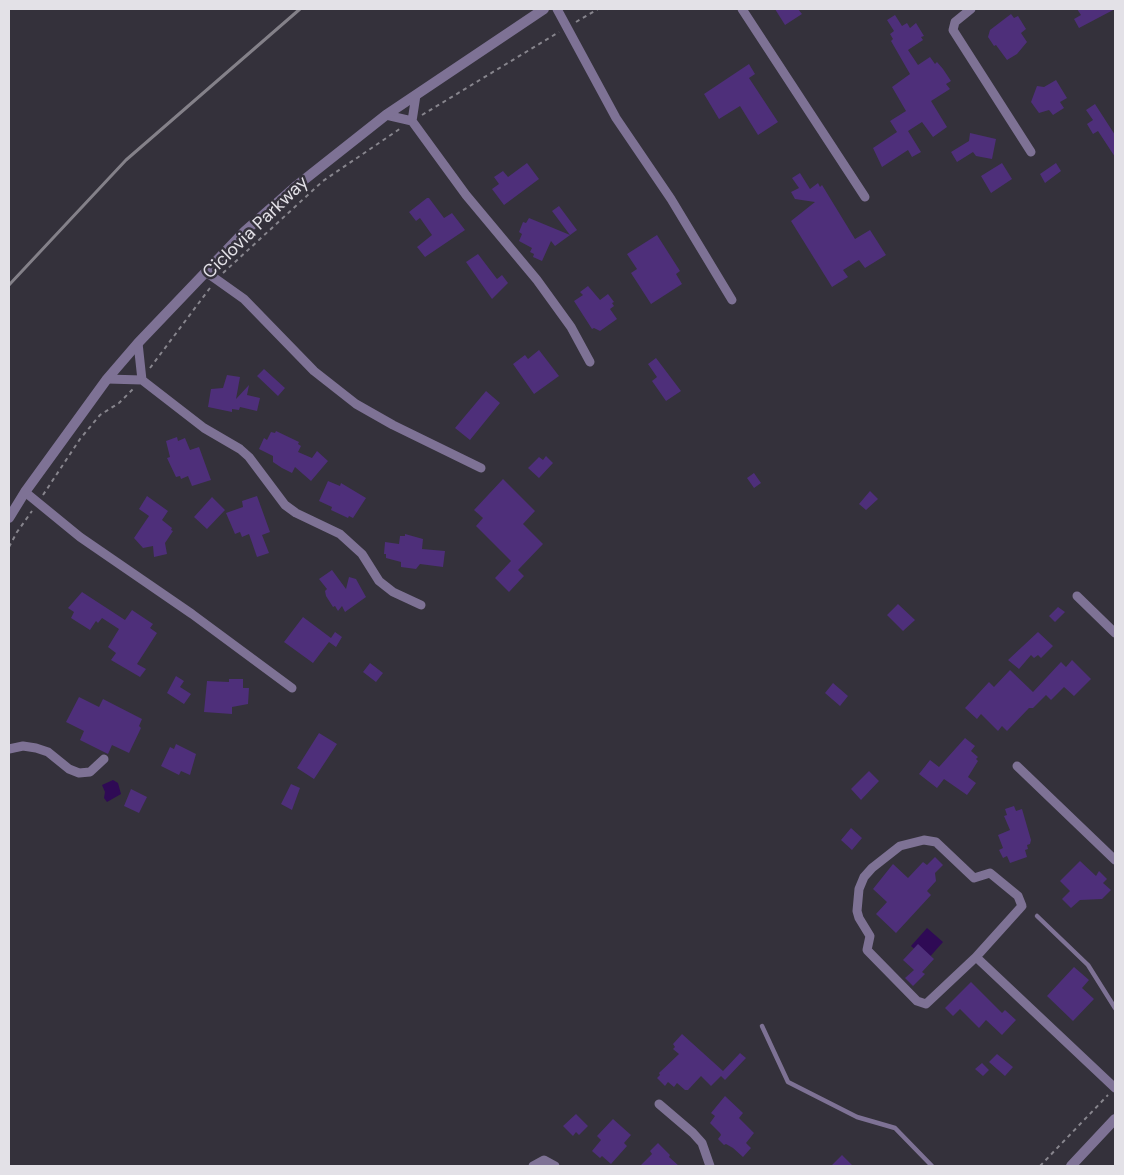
<!DOCTYPE html>
<html>
<head>
<meta charset="utf-8">
<style>
	body { margin:0 }
	#map { position:relative; width:1124px; height:1175px; overflow:hidden; background:#34313b; font-family:"DM Sans",sans-serif }
	canvas { display:block }
	.frame { position:absolute; inset:0; border:10px solid #e3e1e7; pointer-events:none }
</style>
</head>
<body>
<div id="map">
<canvas width="1124" height="1175"></canvas>
<div class="frame"></div>
</div>
<script>
const c = document.querySelector('canvas').getContext('2d');
c.lineJoin = 'round';
function fillPath(path, color) {
  c.fillStyle = color;
  c.fill(path, 'evenodd');
}
function poly(rows) {
  const path = new Path2D();
  for (const r of rows) {
    path.moveTo(r[0], r[1]);
    for (let i = 2; i < r.length; i += 2) path.lineTo(r[i], r[i + 1]);
  }
  return path;
}
function strokePath(path, color, width, dash) {
  c.strokeStyle = color;
  c.lineWidth = width;
  c.lineCap = dash ? 'butt' : 'round';
  c.setLineDash(dash || []);
  c.stroke(path);
}
function label(font, color, halo, rows, align = 'center') {
  c.font = font + ' "DM Sans",sans-serif';
  c.lineWidth = 5;
  c.setLineDash([]);
  c.textBaseline = 'middle';
  c.strokeStyle = halo;
  c.fillStyle = color;
  for (const [text, x, y, turn = 0] of rows) {
    c.save();
    c.translate(x, y);
    c.rotate((+turn || 0) * Math.PI / 180);
    c.textAlign = isNaN(turn) ? turn : align;
    if (halo) c.strokeText(text, 0, 0);
    c.fillText(text, 0, 0);
    c.restore();
  }
}
const water = poly([
	[113,780,118,783,121,794,107,802,104,798,105,792,102,785],
	[927,928,943,942,927,960,911,946]
]);
const building = poly([
	[775,9,798,9,802,14,785,25],
	[1077,9,1115,9,1079,28,1074,19,1081,15],
	[1011,14,1014,18,1018,16,1026,29,1021,33,1027,42,1017,54,1007,60,996,45,994,46,988,37,990,30],
	[895,15,902,26,907,23,910,28,916,23,924,36,921,37,923,40,908,50,918,65,930,57,935,64,937,62,943,69,951,81,946,84,950,89,931,101,947,127,933,137,922,122,908,131,921,152,912,157,908,150,882,167,873,148,897,132,890,121,906,111,892,87,910,74,891,41,893,39,890,34,894,31,887,20],
	[749,64,755,74,749,78,778,122,758,135,740,106,719,119,704,94],
	[1056,80,1067,98,1060,102,1064,108,1053,115,1049,110,1039,113,1031,102,1037,86,1044,87],
	[1095,104,1115,135,1115,157,1098,131,1093,134,1087,124,1093,120,1086,110],
	[970,133,996,139,992,159,976,156,973,152,957,162,951,152,969,141],
	[527,163,539,179,504,205,492,189,499,184,494,177,503,171,508,177],
	[1002,163,1012,179,991,193,981,176],
	[1056,163,1061,171,1045,183,1040,174],
	[800,173,810,189,818,183,820,187,822,185,855,239,870,230,886,255,865,268,859,260,843,270,848,277,832,287,791,221,815,202,795,199,791,192,799,188,792,178],
	[427,198,429,198,444,218,452,213,465,230,425,257,417,247,432,235,420,218,416,221,409,212],
	[559,206,577,230,555,246,551,241,542,261,533,257,534,254,530,252,532,248,519,241,522,234,519,232,523,222,526,223,529,218,570,235,552,211],
	[657,235,680,271,676,274,682,284,651,304,631,273,637,269,627,254],
	[478,254,497,279,502,275,508,283,492,299,466,262],
	[588,286,600,300,608,294,614,302,612,303,614,306,610,309,617,319,600,331,594,328,592,329,574,301,583,295,580,292],
	[539,350,559,376,534,394,513,364,525,355,528,359],
	[656,358,681,391,666,401,652,381,657,377,648,364],
	[264,369,285,388,278,396,257,376],
	[227,375,240,377,236,399,249,385,247,395,260,398,257,411,240,407,239,410,232,409,232,412,208,407,211,389,223,388],
	[486,391,500,403,470,440,455,428],
	[276,431,299,442,298,444,301,446,298,452,312,458,317,451,328,461,311,481,295,467,292,473,282,468,273,462,273,456,259,449,264,438,267,440,271,432,275,433],
	[177,437,178,441,185,438,190,450,199,447,211,480,192,486,188,476,181,479,180,476,176,477,167,458,170,457,166,441],
	[546,456,553,463,539,478,528,468,539,457,543,460],
	[754,473,761,483,754,488,747,478],
	[503,479,535,511,523,524,543,544,518,570,524,576,509,592,495,578,511,561,476,526,483,518,474,510],
	[328,481,340,486,341,483,366,498,353,518,349,516,348,518,331,510,332,507,319,501],
	[870,491,878,499,866,510,859,504],
	[147,496,168,511,162,520,172,528,171,530,173,531,165,543,167,554,154,557,153,546,143,548,134,538,149,516,139,509],
	[257,496,270,532,262,535,269,553,257,557,249,534,242,537,240,532,235,534,226,513,243,507,242,501],
	[212,497,225,510,207,529,194,517],
	[405,534,423,539,422,549,445,551,443,567,420,564,416,569,401,567,401,562,386,558,386,554,384,554,385,542,399,544,400,536,405,536],
	[332,570,346,589,349,577,356,579,366,597,345,612,342,606,338,611,335,606,333,607,326,596,325,591,327,589,319,579],
	[82,592,125,620,132,610,153,624,150,628,157,633,137,664,146,669,140,677,111,660,116,653,108,647,119,629,102,618,98,623,96,621,90,630,71,618,74,612,68,608],
	[898,604,915,620,903,631,887,615],
	[1058,607,1065,612,1055,622,1049,616],
	[303,617,331,638,335,632,342,637,336,647,329,642,313,663,284,642],
	[1038,632,1053,646,1041,658,1038,655,1034,658,1031,655,1019,669,1008,660],
	[1072,660,1091,679,1074,696,1064,687,1051,700,1046,695,1033,708,1029,708,1007,731,1002,726,998,731,981,714,977,719,965,708,989,682,994,687,1010,670,1033,692,1061,662,1066,667],
	[370,663,383,673,376,682,363,672],
	[176,676,184,681,180,687,191,694,184,704,167,693],
	[229,679,243,679,243,688,249,688,248,704,232,707,232,714,204,712,207,681,229,682],
	[833,683,848,696,840,706,825,693],
	[79,697,99,707,103,699,142,719,139,726,141,728,129,753,112,745,108,754,80,740,84,731,66,722],
	[319,733,337,744,314,779,297,768],
	[965,738,975,746,971,751,978,757,976,759,978,761,968,777,976,783,967,795,944,779,937,788,919,774,930,760,939,767],
	[176,744,196,754,190,775,181,771,179,775,161,766,170,747,174,749],
	[869,771,879,781,861,800,851,789],
	[291,784,300,788,292,810,281,804],
	[131,789,147,797,139,813,124,806],
	[1014,806,1016,811,1022,809,1031,840,1030,844,1027,845,1028,849,1025,850,1027,857,1010,863,1007,856,1003,858,999,850,1003,848,998,835,1010,830,1004,816,1007,815,1005,809],
	[851,828,862,838,852,850,841,840],
	[935,857,943,865,935,873,936,881,927,891,931,895,896,933,876,914,887,902,873,889,893,864,908,878,923,862,927,865],
	[1080,861,1096,876,1099,871,1107,879,1103,883,1111,890,1102,899,1080,900,1071,908,1062,899,1070,891,1060,881],
	[918,944,934,959,922,972,925,974,913,986,905,978,914,970,903,960],
	[1074,967,1089,980,1082,988,1094,999,1073,1021,1047,996],
	[971,982,1002,1013,1005,1010,1016,1020,1002,1035,986,1020,979,1028,960,1009,953,1016,945,1008],
	[682,1034,723,1071,740,1053,746,1058,725,1080,721,1076,711,1086,701,1076,688,1090,685,1090,677,1083,674,1087,668,1082,665,1086,657,1078,660,1075,659,1073,679,1054,673,1049,675,1047,673,1044],
	[997,1054,1013,1067,1005,1076,989,1062],
	[982,1063,989,1070,983,1076,975,1069],
	[725,1096,743,1113,739,1118,754,1133,746,1143,751,1148,743,1157,733,1148,726,1144,724,1145,718,1139,721,1135,720,1133,710,1123,715,1116,711,1113],
	[576,1114,588,1126,579,1135,576,1132,573,1136,563,1126],
	[613,1119,631,1135,624,1143,627,1146,611,1164,602,1156,600,1158,592,1151,601,1140,597,1136],
	[658,1143,670,1155,669,1157,679,1166,640,1166,652,1154,650,1151],
	[842,1155,853,1166,831,1166]
]);
const path = poly([
	[576,22,598,9],
	[422,115,559,32],
	[223,273,323,181,401,128],
	[150,368,210,288],
	[43,495,80,439,100,415,119,403,133,389],
	[9,547,17,532,32,511],
	[1040,1166,1108,1095]
]);
const service = poly([
	[1037,916,1088,965,1115,1008],
	[762,1026,788,1082,857,1117,895,1128,932,1166]
]);
const minor = poly([
	[557,9,616,118,671,199,732,300],
	[742,9,865,197],
	[971,9,955,22,953,30,1031,152],
	[386,115,412,121,466,195,537,280,571,327,590,362],
	[412,121,416,95],
	[206,272,244,299,314,371,356,404,393,425,481,468],
	[138,343,142,380],
	[107,379,142,380,204,428,240,449,249,457,285,505,296,513,340,534,362,554,379,581,393,592,421,605],
	[25,492,80,537,192,614,292,688],
	[1077,596,1115,633],
	[9,749,23,746,36,748,48,752,69,769,79,773,90,772,104,759],
	[1017,766,1115,860],
	[924,840,936,842,974,878,990,873,1018,896,1022,906,976,957,926,1004,917,1001,867,950,870,936,859,918,857,911,859,889,864,877,872,868,900,846,924,840],
	[976,957,1115,1088],
	[659,1104,693,1133,702,1143,710,1166],
	[533,1166,544,1160,555,1166]
]);
const tertiary = poly([
	[9,518,25,492,107,379,138,343,245,231,295,187,386,115,544,9],
	[1071,1166,1115,1119]
]);
const rail = poly([
	[9,285,126,160,300,9]
]);
const streetNames = [
	["Ciclovia Parkway",256,228,-44]
];
fillPath(water, '#2f0a55');
fillPath(building, '#4e2f7a');
strokePath(path, '#87858d', 2, [4, 4]);
strokePath(service, '#7e7295', 4.5);
strokePath(minor, '#7e7295', 9);
strokePath(tertiary, '#7e7295', 10);
strokePath(rail, '#848189', 3);
label('18px', '#e3e1e7', '#34313b', streetNames);
</script>
</body>
</html>
